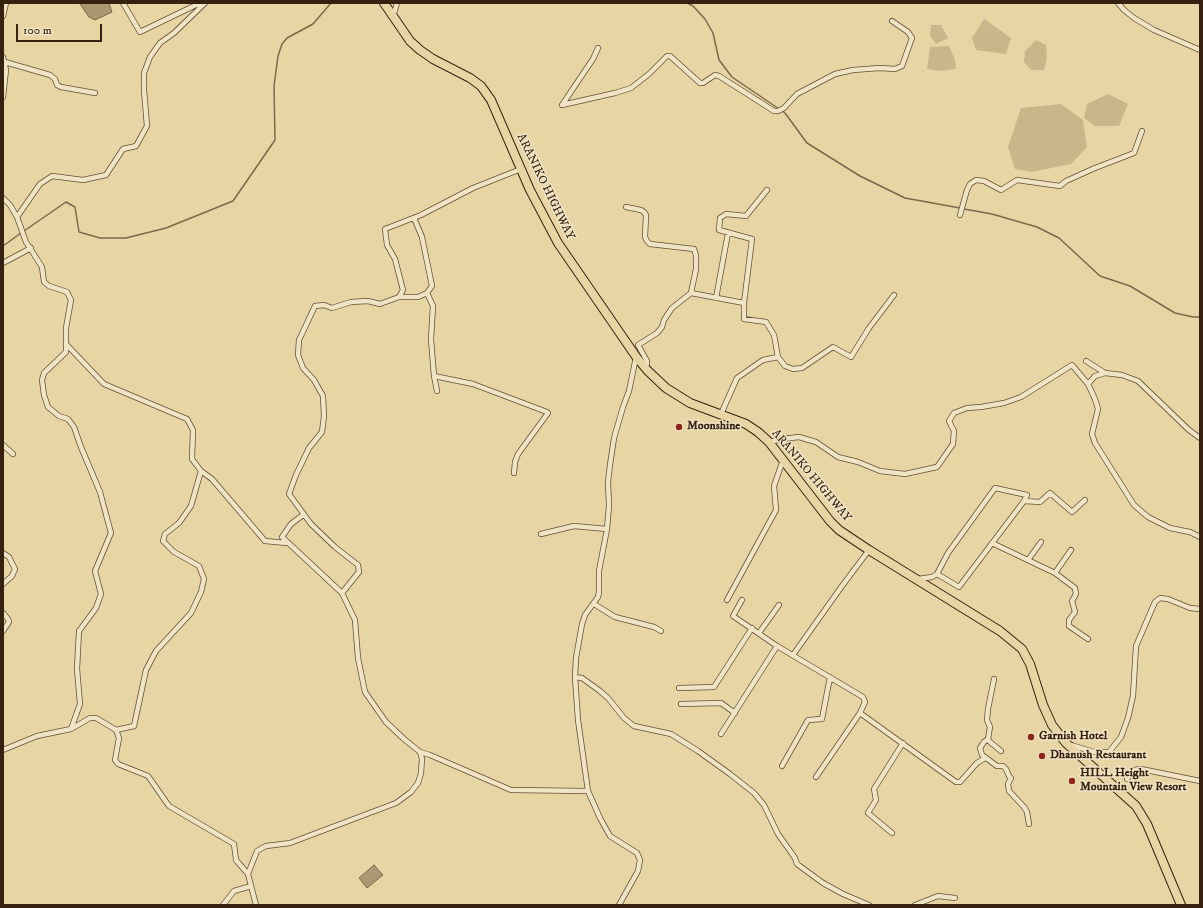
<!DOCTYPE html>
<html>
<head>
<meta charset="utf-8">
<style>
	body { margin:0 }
	#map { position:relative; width:1203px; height:908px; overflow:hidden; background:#e7d6a4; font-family:"IM FELL DW Pica",serif }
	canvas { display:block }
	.frame { position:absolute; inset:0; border:4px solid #362111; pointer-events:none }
	.scale { position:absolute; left:16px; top:24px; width:86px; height:18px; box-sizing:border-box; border:2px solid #362111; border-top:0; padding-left:5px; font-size:12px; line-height:14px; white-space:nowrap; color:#362111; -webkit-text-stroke:3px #efe4c4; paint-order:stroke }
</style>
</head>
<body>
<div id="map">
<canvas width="1203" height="908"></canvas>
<div class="frame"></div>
<div class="scale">100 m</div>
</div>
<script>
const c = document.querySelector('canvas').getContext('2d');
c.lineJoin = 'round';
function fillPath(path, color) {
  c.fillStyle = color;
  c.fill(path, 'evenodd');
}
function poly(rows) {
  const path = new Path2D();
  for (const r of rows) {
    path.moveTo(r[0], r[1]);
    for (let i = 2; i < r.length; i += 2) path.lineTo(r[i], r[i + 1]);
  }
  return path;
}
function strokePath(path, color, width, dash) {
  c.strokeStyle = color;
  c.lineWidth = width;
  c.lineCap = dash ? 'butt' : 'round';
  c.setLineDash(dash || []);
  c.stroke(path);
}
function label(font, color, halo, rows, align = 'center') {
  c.font = font + ' "IM FELL DW Pica",serif';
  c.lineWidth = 3;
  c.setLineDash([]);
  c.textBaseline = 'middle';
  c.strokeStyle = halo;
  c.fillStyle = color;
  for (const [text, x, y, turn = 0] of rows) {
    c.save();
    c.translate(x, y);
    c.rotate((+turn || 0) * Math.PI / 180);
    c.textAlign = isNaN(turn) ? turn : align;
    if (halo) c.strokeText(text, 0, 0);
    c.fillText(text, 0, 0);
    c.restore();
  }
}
const green = poly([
	[984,19,1011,38,1006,54,976,50,972,38],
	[931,25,941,25,948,38,936,44,930,36],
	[1036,40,1046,45,1047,58,1044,70,1031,70,1024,62,1025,51],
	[949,46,955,60,956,69,939,71,927,69,930,47],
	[1108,94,1128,104,1119,126,1095,126,1084,118,1087,104],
	[1061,104,1083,120,1087,147,1071,164,1032,172,1015,169,1008,147,1021,108]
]);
const water = poly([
	[81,3,109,3,112,12,95,20,89,17,80,4,81,3],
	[374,865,383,875,367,888,359,878,374,865]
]);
const stream = poly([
	[687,3,693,6,705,19,713,33,719,60,732,77,785,113,807,143,860,176,905,198,960,208],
	[964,209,992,214,1037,227,1059,238,1100,276,1130,286,1175,313,1193,317,1200,317],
	[24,231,66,202,75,207,79,232,100,238,126,238,166,228,233,201,275,140,274,86,278,56,282,44,287,38,313,24,331,3],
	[3,246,21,233]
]);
const street = poly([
	[123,3,140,32,200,3],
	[1118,3,1124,10,1134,18,1154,30,1200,50],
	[3,16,6,3],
	[393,17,397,3],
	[3,57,6,70,3,97],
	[5,62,50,75,55,79,57,85,61,87,95,93],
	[562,105,615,93,631,88,649,74,667,56,670,56,700,83,703,83,715,75,719,76,774,111,778,111,784,108,797,94,835,74,853,70,880,68,895,69,902,66,912,38,908,32,892,21],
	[562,105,593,59,598,48],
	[767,190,746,216,726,214,720,218,719,230,752,239,744,303,744,319,766,322,774,335,778,357],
	[3,198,10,205,17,217,26,242,42,267,44,282,49,286,67,292,71,300,66,328,66,352,44,373,42,380,44,395,48,407,59,416,68,419,74,427,81,447,100,492,111,533,95,571,101,594,96,608,79,631,77,669,80,704,71,729,37,736,3,750],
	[626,207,641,210,644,212,646,215,645,237,647,241,650,244,694,249,696,255,696,269,691,293],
	[960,215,967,190,970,184,976,180,984,181,1001,190,1017,180,1060,186,1066,181,1095,168,1134,153,1142,131],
	[17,217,40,184,52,176,83,180,106,175,123,149,136,146,147,126,144,90,144,73,150,57,160,43,174,33,205,3],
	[3,263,31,248],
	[427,293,433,306,431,339,434,376,437,391],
	[399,297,418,297,427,293,432,286,422,237,414,218],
	[716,298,728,233],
	[66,344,104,384,187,419,193,430,192,459,201,471,191,506,179,523,165,534,163,541,174,552,199,566,204,579,201,592,191,613,156,651,146,670,134,726,116,730,96,718,90,718,71,729],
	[1086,361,1105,373,1122,375,1138,381,1189,430,1200,438],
	[643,366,647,364,647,361,638,345,657,333,662,327,664,320,672,308,691,293,744,303],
	[434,376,473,384,547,412,548,413,518,454,515,462,514,473],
	[1088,384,1095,399,1098,409,1092,434,1095,443,1134,505,1148,517,1170,528,1190,532,1200,537],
	[721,414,737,378,763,360,778,357,785,366,793,369,802,368,833,347,851,357,869,328,894,295],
	[769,442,782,439,799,437,816,442,838,457,858,462,880,471,905,474,937,467,953,444,954,431,949,421,954,413,967,408,981,407,1004,403,1021,397,1072,365,1088,384,1095,376,1105,373],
	[3,445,13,454],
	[201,471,212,479,265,541,287,543],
	[303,515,291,524,282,537,342,593,355,620,358,658,365,692,386,722,404,739,420,752,430,755,511,790,588,791],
	[541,534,574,526,607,529],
	[992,543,1055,573,1075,588,1076,594,1072,601,1075,612,1069,620,1069,626,1088,639],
	[3,553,9,557,15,569,12,576,3,584],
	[1028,560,1041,542],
	[1055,573,1071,550],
	[937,574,948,553,995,488,1027,495,1024,501,1040,502,1050,493,1072,512,1085,500],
	[918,579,932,577,937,574,959,587,1024,501],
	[342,593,359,572,358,565,335,547,311,524,289,494,296,475,309,448,322,432,324,416,323,396,314,380,303,368,298,355,299,340,315,306,324,305,332,308,351,302,368,301,380,304,399,297,403,290,395,259,387,245,385,229,421,215,473,188,521,169],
	[727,600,776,510,774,486,783,460],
	[742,600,733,616,777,646,863,697,865,702,860,713],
	[594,604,615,617,654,627,661,631],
	[3,613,8,619,9,622,3,631],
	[759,633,779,605],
	[793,655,842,586,869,550],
	[575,677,582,678,600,691,608,698,624,718,634,726,671,734,698,751,730,774,754,793,764,805,778,834,795,858,797,864,823,883,843,894,869,905],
	[994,679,988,709,987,720,990,727,988,739,990,742,1001,751],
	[679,688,714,687,752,628],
	[681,704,721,703,735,713],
	[116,730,119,738,115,760,118,764,148,776,169,806,234,844,236,860,248,874,256,905],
	[721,734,777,646],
	[988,739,984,742,980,748,982,755,997,766,1003,766,1006,769,1009,776,1011,778,1008,784,1009,791,1024,807,1027,812,1029,824],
	[1071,745,1094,752,1109,752,1121,737,1128,718,1133,696,1136,646,1155,602,1160,598,1168,599,1190,608,1200,609],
	[782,766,808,720,822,719,830,677],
	[816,777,860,713,956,782,960,782,977,763,985,758],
	[1127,779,1134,770,1141,769,1200,781],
	[892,833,868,813,876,800,874,789,903,743],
	[248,874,257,851,266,846,290,843,396,803,411,792,418,783,421,773,422,759,420,752],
	[223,905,234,891,251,886],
	[619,905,638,871,640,860,637,853,610,836,600,818,588,791,578,720,575,677,576,658,582,624,585,615,598,597,599,592,599,571,607,529,609,506,608,482,610,465,614,438,623,407,629,391,635,362,637,358],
	[915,905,938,896,955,898]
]);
const highway = poly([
	[384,3,410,41,420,50,433,59,470,78,481,86,491,100,530,190,558,243,637,358,648,371,666,388,690,403,746,424,758,432,769,442,830,521,839,530,869,550,1000,631,1022,649,1030,664,1043,705,1052,725,1066,743,1136,806,1147,824,1181,905]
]);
const markers = [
	[679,427,4,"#8f2418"],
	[1031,737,4,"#8f2418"],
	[1042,756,4,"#8f2418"],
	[1072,781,4,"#8f2418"]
];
const streetNames = [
	["ARANIKO HIGHWAY",545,187,64],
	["ARANIKO HIGHWAY",811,476,50]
];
const poiNames = [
	["Moonshine",687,427],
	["Garnish Hotel",1039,737],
	["Dhanush Restaurant",1050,756],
	["HILL Height",1080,774],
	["Mountain View Resort",1080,788]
];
fillPath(green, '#c9b78b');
fillPath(water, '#ab9872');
strokePath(water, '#7c684b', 1);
strokePath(stream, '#7c684b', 1.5);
strokePath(street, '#624e36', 6);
strokePath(highway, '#362111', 10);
strokePath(street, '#efe4c4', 4.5);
strokePath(highway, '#e7d6a4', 8);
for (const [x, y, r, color] of markers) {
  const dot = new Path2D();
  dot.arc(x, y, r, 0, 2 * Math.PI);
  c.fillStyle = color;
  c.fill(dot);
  strokePath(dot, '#efe4c4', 1.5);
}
label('12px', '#362111', '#efe4c4', streetNames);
label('bold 12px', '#362111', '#efe4c4', poiNames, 'left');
</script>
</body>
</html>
